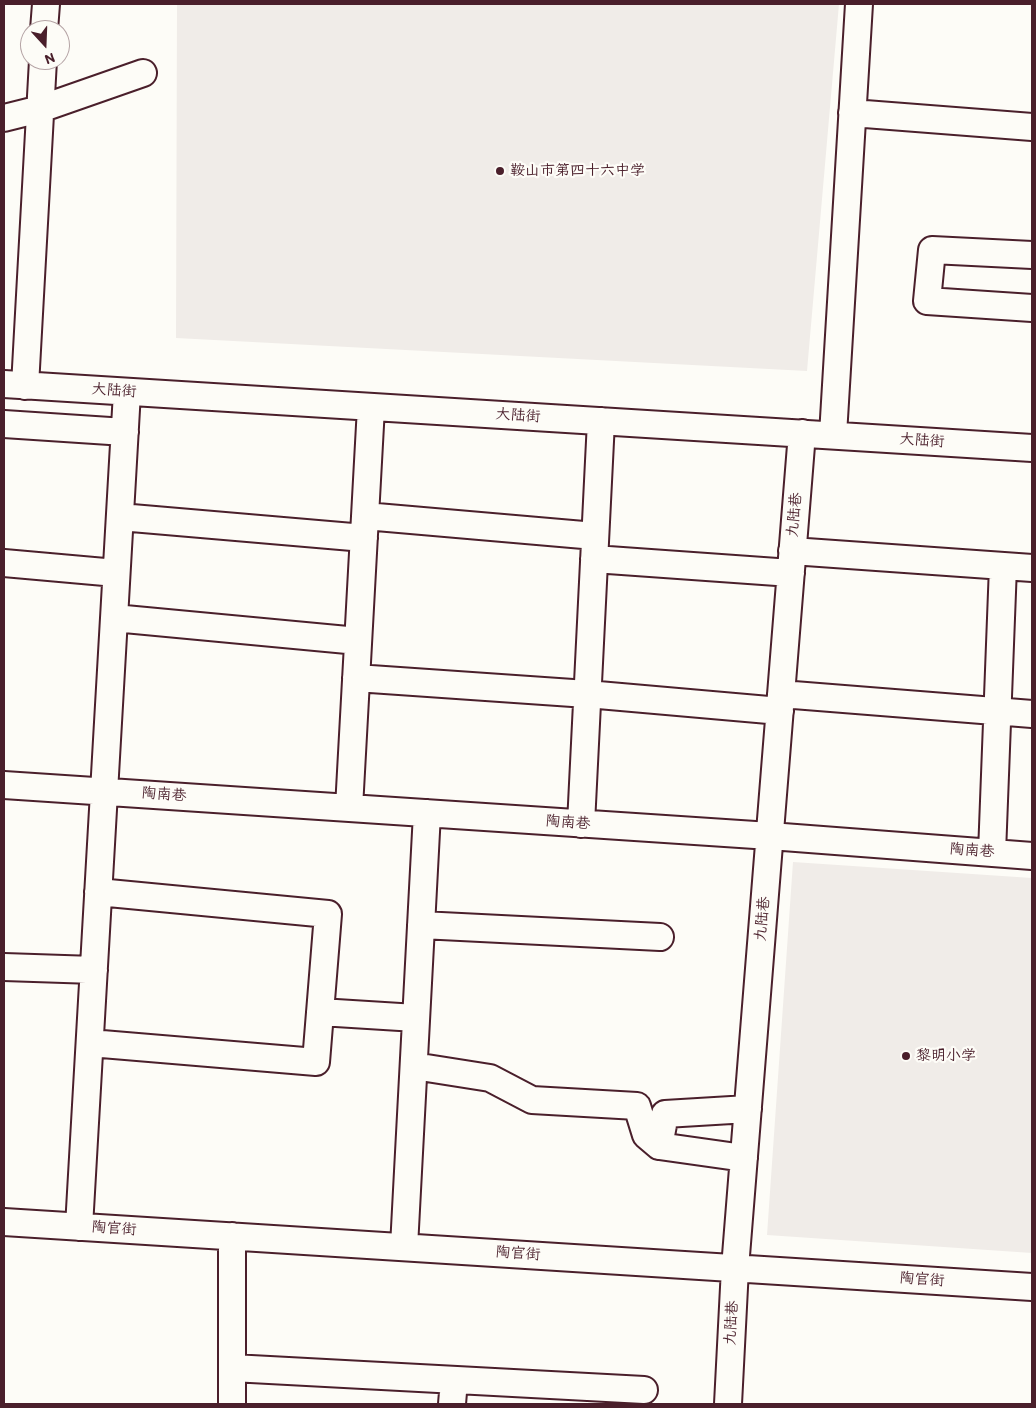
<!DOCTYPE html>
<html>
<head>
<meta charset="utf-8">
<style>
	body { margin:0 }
	#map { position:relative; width:1036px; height:1408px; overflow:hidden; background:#fdfcf7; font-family:Itim,sans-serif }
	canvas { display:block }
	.frame { position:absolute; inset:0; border:5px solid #4a1f2b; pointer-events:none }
	.north { position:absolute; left:20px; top:20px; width:50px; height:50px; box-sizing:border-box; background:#fdfcf7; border:1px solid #b5a4a5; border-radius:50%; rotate:160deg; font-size:14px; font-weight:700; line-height:20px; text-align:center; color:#4a1f2b }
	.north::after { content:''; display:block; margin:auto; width:18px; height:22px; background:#4a1f2b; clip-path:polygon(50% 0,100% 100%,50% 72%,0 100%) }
</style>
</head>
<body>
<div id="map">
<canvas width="1036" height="1408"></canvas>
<div class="frame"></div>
<div class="north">N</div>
</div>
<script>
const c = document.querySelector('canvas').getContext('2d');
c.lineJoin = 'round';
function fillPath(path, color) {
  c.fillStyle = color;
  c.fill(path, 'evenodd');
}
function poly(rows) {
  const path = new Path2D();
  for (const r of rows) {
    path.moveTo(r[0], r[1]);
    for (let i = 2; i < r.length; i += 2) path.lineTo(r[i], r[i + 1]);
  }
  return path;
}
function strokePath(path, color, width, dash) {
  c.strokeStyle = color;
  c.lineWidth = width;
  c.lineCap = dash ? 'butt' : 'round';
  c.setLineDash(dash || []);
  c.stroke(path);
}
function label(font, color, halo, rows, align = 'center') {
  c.font = font + ' Itim,"LXGW WenKai TC",sans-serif';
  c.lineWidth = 4.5;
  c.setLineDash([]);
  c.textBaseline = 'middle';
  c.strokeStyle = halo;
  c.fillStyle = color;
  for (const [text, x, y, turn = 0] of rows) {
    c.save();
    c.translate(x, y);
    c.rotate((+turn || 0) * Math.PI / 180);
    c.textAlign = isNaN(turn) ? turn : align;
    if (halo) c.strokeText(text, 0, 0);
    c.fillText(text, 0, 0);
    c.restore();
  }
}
const built = poly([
	[177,4,839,4,807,371,176,338],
	[793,862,1032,878,1032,1253,767,1235]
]);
const minor = poly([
	[44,30,46,4],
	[852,113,1032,127],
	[4,118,40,109,143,73],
	[1032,255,932,250,927,301,1032,308],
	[4,384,1032,448],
	[25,386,43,60],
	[4,424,125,432],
	[833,435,859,4],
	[365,516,595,536],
	[120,517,364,538],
	[792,551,1032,568],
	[594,559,791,573],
	[4,563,116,573],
	[114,618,358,641],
	[356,678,587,694,780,711],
	[781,694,1032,714],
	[4,785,770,836,1032,856],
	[349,808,371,407],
	[581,824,601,421],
	[992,853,1003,566],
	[421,925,660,937],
	[4,967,94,970],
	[320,1012,416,1018],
	[90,1043,316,1062,328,914,98,892],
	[414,1066,490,1078,532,1100,637,1106,646,1135,659,1146,744,1158],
	[659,1146,665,1114,748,1109],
	[4,1222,1032,1287],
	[79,1227,127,392],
	[404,1247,427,813],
	[232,1368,644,1390],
	[232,1404,232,1236],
	[452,1404,454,1380],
	[728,1404,735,1268,802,433]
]);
const markers = [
	[500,171,5,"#4a1f2b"],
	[906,1056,5,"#4a1f2b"]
];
const poiNames = [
	["鞍山市第四十六中学",510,171],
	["黎明小学",916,1056]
];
const streetNames = [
	["大陆街",114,391,4],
	["大陆街",518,416,4],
	["大陆街",922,441,4],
	["九陆巷",795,515,-85],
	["陶南巷",164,795,4],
	["陶南巷",568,823,4],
	["陶南巷",972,851,4],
	["九陆巷",763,919,-85],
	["陶官街",114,1229,4],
	["陶官街",518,1254,4],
	["陶官街",922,1280,4],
	["九陆巷",732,1323,-87]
];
fillPath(built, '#f0ece8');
strokePath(minor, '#4a1f2b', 30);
strokePath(minor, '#fdfcf7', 26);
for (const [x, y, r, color] of markers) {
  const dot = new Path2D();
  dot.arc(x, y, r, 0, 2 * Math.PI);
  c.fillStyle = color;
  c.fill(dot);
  strokePath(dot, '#fdfcf7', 2);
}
label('15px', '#4a1f2b', '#fdfcf7', poiNames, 'left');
label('15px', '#4a1f2b', '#fdfcf7', streetNames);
</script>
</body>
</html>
